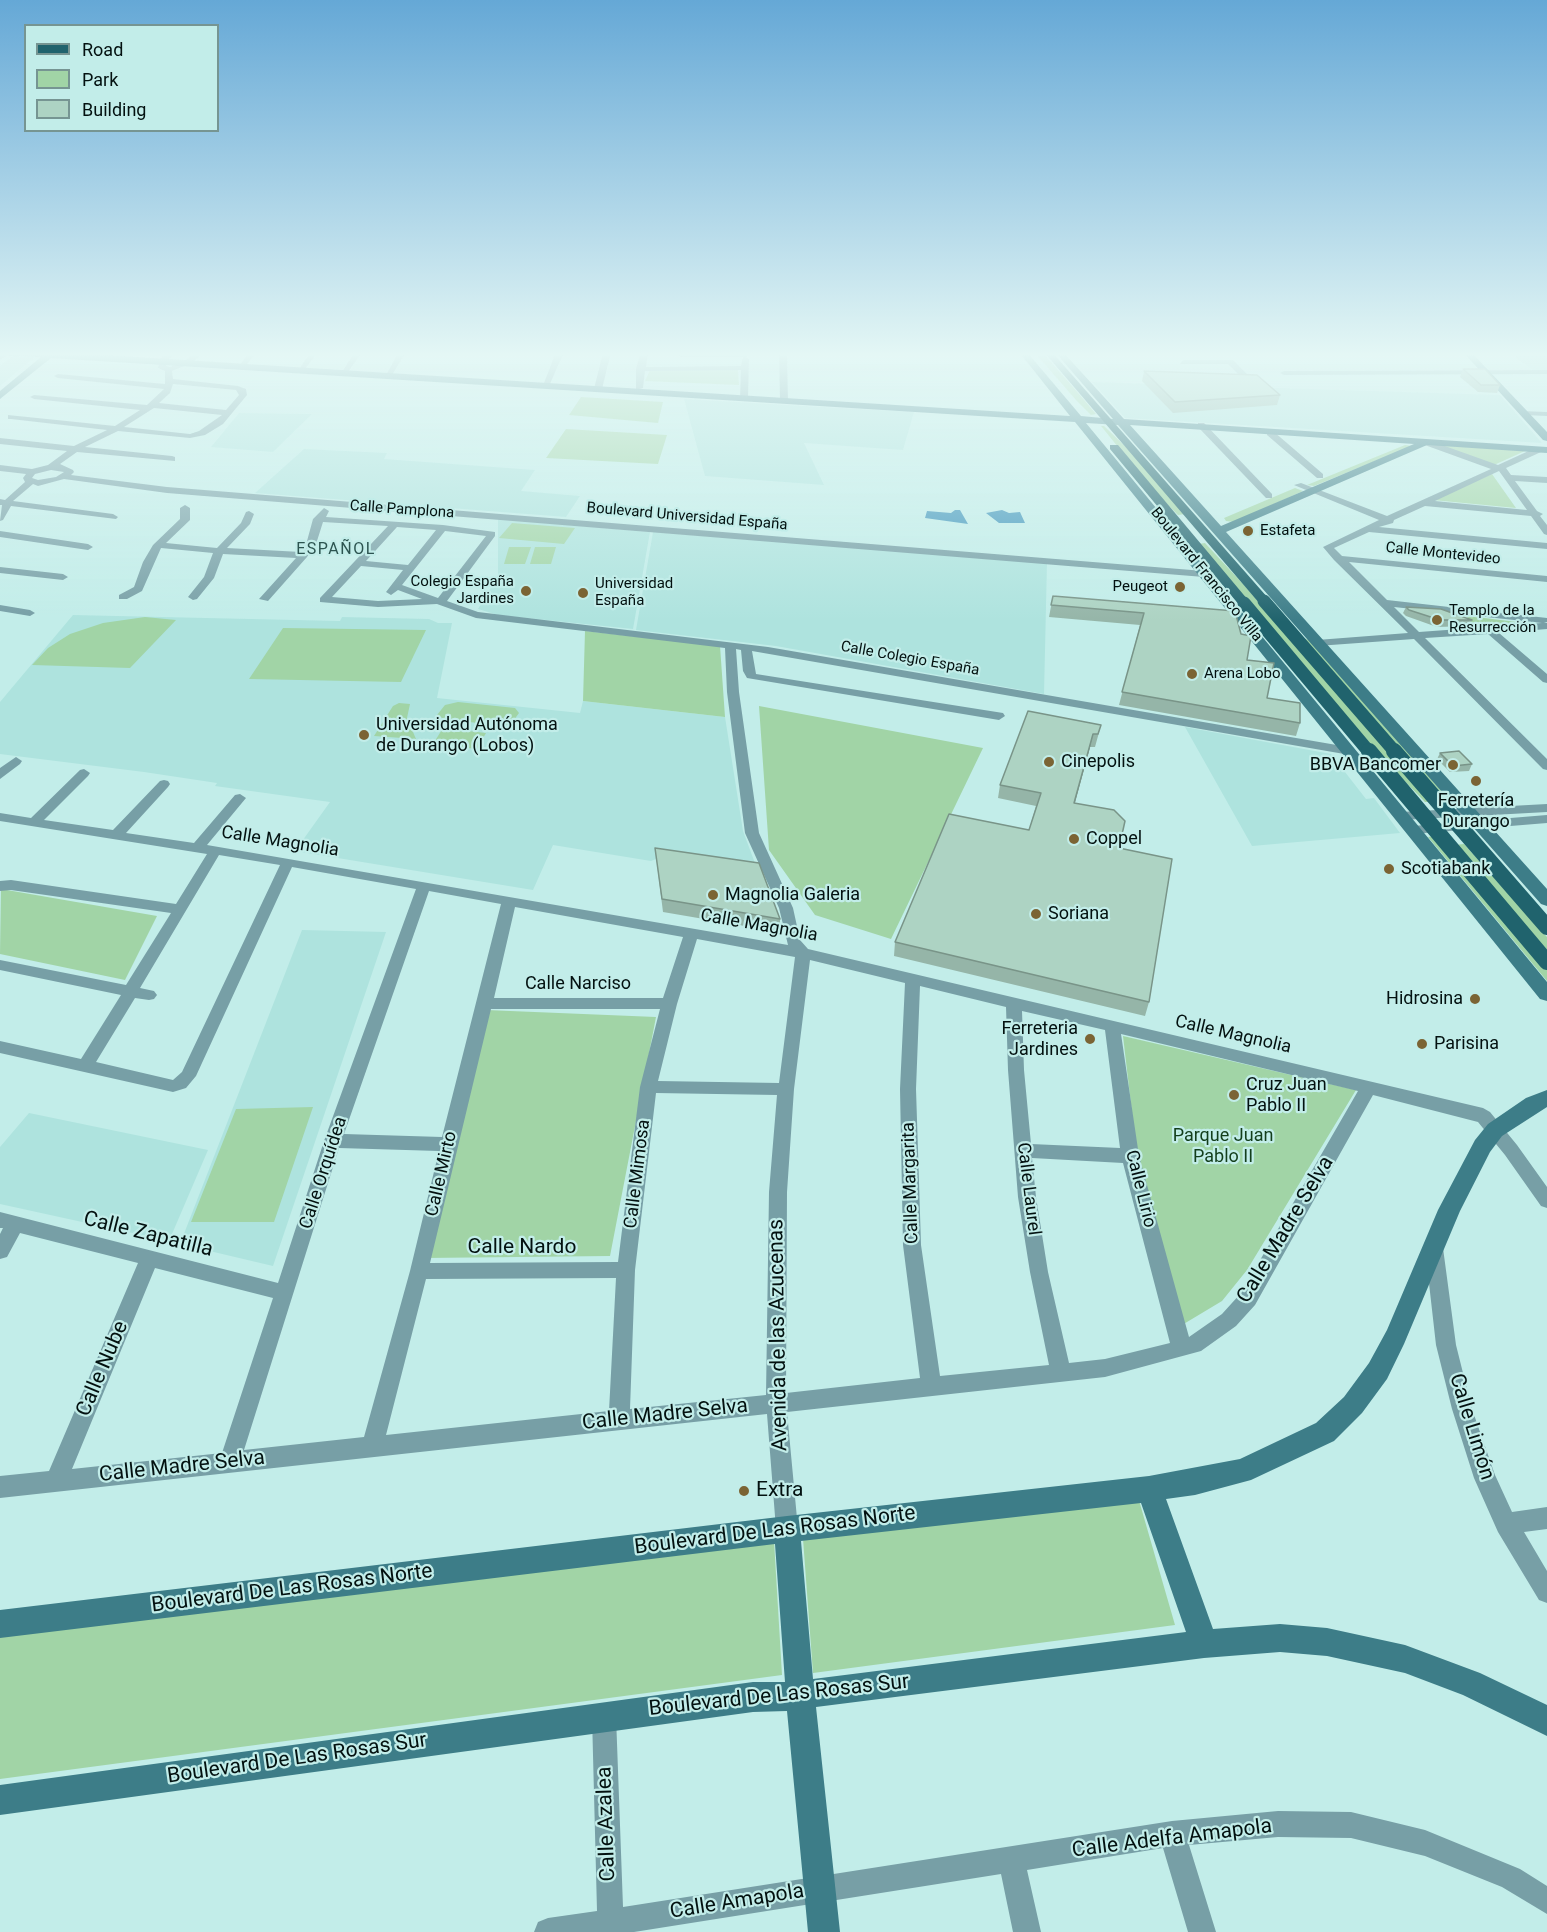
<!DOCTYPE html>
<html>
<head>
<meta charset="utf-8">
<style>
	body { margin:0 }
	#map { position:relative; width:1547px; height:1932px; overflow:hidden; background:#c2ede9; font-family:Roboto,sans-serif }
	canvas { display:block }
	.legend { position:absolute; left:24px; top:24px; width:195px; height:108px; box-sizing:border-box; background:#c2ede9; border:2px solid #769592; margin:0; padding:8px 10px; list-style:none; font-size:18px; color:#031110 }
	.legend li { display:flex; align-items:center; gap:12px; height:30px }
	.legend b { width:30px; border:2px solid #769592 }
</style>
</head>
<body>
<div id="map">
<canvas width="1547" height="1932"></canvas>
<ul class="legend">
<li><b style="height:8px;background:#20636d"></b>Road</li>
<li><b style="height:16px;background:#a1d4a6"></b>Park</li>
<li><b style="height:16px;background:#add3c3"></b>Building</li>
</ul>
</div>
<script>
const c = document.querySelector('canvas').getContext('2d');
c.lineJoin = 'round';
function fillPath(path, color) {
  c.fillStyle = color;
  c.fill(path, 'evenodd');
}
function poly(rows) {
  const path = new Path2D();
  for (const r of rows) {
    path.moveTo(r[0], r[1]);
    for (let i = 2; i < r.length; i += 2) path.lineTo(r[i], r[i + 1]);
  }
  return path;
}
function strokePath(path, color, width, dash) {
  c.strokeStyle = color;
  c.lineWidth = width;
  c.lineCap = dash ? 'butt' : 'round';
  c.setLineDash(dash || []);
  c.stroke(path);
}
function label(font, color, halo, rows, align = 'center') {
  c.font = font + ' Roboto,sans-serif';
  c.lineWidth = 4.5;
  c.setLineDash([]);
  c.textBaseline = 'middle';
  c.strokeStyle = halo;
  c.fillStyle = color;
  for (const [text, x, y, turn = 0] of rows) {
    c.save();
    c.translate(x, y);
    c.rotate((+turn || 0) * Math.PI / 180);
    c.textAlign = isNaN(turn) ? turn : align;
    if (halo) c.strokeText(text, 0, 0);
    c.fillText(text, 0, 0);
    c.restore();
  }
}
const built = poly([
	[1510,352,1547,352,1547,371,1533,371],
	[13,356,35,357,0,386,0,366],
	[1092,382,1500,395,1542,443,1125,418],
	[684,399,788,405,914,412,903,450,804,443,824,485,705,476],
	[239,413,312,414,273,452,211,447],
	[304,449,387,453,384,459,535,470,521,491,580,496,566,517,255,493],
	[498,519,650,532,633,629,498,615,478,609,498,576],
	[653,532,1047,563,1044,694,776,646,636,630],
	[73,615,340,621,342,617,429,619,438,623,452,623,437,698,580,713,583,701,725,717,743,831,759,874,656,859,651,861,553,845,533,890,295,851,330,802,215,786,217,783,144,772,0,754,0,702],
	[1185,727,1331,754,1366,799,1374,798,1400,833,1252,846],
	[302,930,386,932,273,1266,180,1244],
	[29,1113,208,1150,169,1241,0,1204,0,1147]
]);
const green = poly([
	[1042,352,1073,387,1096,414,1091,415,1076,400,1035,353],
	[650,370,738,370,739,385,645,381],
	[581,397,663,402,658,423,569,415],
	[1101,426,1104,426,1131,452,1185,514,1178,515,1152,489],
	[566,429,667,435,658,464,546,458],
	[1405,445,1412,446,1314,486,1307,485],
	[1436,445,1525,451,1494,465],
	[1492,474,1516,508,1433,500],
	[1295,488,1303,491,1234,522,1226,521,1224,518],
	[512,523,575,528,564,544,499,538],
	[1205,543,1243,584,1432,802,1425,802,1381,757,1198,544],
	[509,547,531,547,525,564,504,564],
	[535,547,556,547,551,564,530,564],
	[1460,615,1533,624,1474,628],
	[145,617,176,620,130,668,32,665,48,648,70,634,103,623],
	[283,628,426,630,401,682,249,679],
	[585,631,720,646,725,717,583,701],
	[1300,636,1312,642,1459,807,1451,807],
	[458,702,515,708,519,713,511,724,503,726,444,719,437,715,445,705],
	[399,703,410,704,407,718,416,739,374,736,393,706],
	[759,706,983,748,891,939,815,915,769,850],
	[443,728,486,733,477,749,433,744],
	[1434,836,1547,970,1547,981,1428,837],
	[1464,844,1547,937,1547,956,1455,845],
	[1,889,157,916,125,980,0,954],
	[486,1010,656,1017,610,1256,424,1258],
	[1123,1036,1356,1090,1247,1270,1222,1301,1182,1325,1137,1155],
	[313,1107,274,1222,191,1222,236,1109],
	[1138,1497,1175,1625,813,1673,803,1539],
	[774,1541,782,1675,0,1779,0,1636]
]);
const water = poly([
	[955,510,960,510,968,524,925,518,927,511,951,513],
	[1002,510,1009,513,1020,512,1025,523,999,523,986,513]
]);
const street = poly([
	[4,352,12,352,0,360,0,355,4,352],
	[121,352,129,352,122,358,116,358,116,354,121,352],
	[168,352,176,352,168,360,166,366,170,367,185,361,196,352,204,352,192,363,172,371,173,379,238,386,246,389,247,395,223,424,205,435,190,438,118,431,85,447,172,456,175,457,175,461,77,452,60,464,73,470,74,472,71,475,167,487,1204,571,1209,574,1204,577,167,493,64,479,38,486,33,484,13,501,113,514,118,517,116,519,11,506,3,520,0,521,2,505,0,505,0,499,5,500,25,482,23,478,26,474,0,471,0,465,32,469,48,465,67,451,0,444,0,438,74,446,107,430,11,419,8,419,8,415,115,426,140,410,34,399,30,397,34,395,147,405,164,389,58,378,54,376,58,374,165,384,165,371,158,368,160,359,168,352],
	[173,384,236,390,239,395,226,410,159,403,170,393,173,384],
	[154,408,222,415,199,431,190,434,124,427,154,408],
	[51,470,64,472,56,477,38,480,32,478,35,474,51,470],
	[249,352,257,352,246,365,240,365,249,352],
	[311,352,318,352,305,369,299,369,311,352],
	[355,352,362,352,346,375,340,375,355,352],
	[399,352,406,352,392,375,386,375,399,352],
	[556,352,564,352,549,386,542,388,556,352],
	[603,352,611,352,602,389,598,391,594,389,603,352],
	[641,352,648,352,646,367,741,366,743,357,682,357,678,355,682,353,748,353,746,357,749,359,748,398,744,400,740,398,741,370,645,371,643,388,636,390,636,369,641,352],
	[779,352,787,352,788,401,784,403,780,401,779,352],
	[1183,360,1233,360,1251,378,1244,380,1228,364,1180,364,1183,360],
	[1547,370,1547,374,1284,375,1280,373,1284,371,1547,370],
	[1522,411,1547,412,1547,416,1525,415,1522,415,1522,411],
	[1198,423,1204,423,1272,494,1272,498,1266,498,1198,427,1198,423],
	[1267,431,1273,431,1323,474,1323,478,1317,478,1267,435,1267,431],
	[1422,440,1428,440,1498,465,1535,448,1541,448,1541,452,1506,468,1511,475,1547,477,1547,483,1515,481,1537,511,1543,514,1540,516,1547,525,1547,535,1544,534,1531,516,1425,506,1394,520,1393,523,1379,527,1547,543,1547,549,1369,532,1334,548,1342,556,1547,576,1547,582,1349,562,1387,600,1547,618,1547,622,1544,623,1547,623,1547,629,1499,633,1547,674,1547,683,1543,682,1488,634,1425,638,1547,759,1547,770,1543,769,1414,639,1317,646,1312,643,1317,640,1408,633,1334,560,1323,547,1379,520,1294,485,1301,483,1387,516,1491,469,1422,444,1422,440],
	[1499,471,1527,510,1435,501,1499,471],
	[1394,607,1542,623,1419,632,1394,607],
	[185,505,190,508,190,520,166,543,217,548,241,523,246,512,249,511,254,514,250,524,227,548,301,552,307,541,313,519,324,508,329,511,326,517,443,525,495,532,495,536,447,601,478,612,768,647,1354,748,1354,754,1350,755,752,651,756,674,1003,713,1005,716,999,720,747,678,743,671,741,650,736,649,739,692,759,833,793,908,800,940,808,949,1483,1108,1490,1112,1517,1145,1547,1187,1547,1208,1541,1206,1505,1155,1478,1122,1373,1095,1255,1305,1236,1326,1201,1351,1105,1377,787,1412,798,1529,795,1537,787,1540,779,1537,776,1529,767,1414,0,1498,0,1476,49,1471,138,1263,20,1233,7,1257,0,1259,0,1234,3,1228,0,1228,0,1212,278,1283,324,1141,416,889,292,867,196,1076,186,1088,173,1092,0,1053,0,1041,81,1059,121,995,0,970,0,960,126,985,171,913,11,890,0,891,0,881,11,880,176,904,207,854,0,821,0,813,31,818,80,770,84,769,90,773,88,776,44,820,113,830,160,781,164,780,168,781,170,784,168,787,126,833,194,843,235,795,240,794,246,798,207,845,788,945,779,908,745,833,727,692,725,648,476,618,437,604,378,607,320,602,320,598,388,526,323,522,317,541,307,557,268,601,259,599,296,558,223,554,214,578,197,599,193,600,188,597,204,577,213,553,161,548,142,591,127,599,119,599,119,595,134,587,143,562,153,545,180,519,180,508,185,505],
	[397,527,436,530,408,565,366,561,397,527],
	[445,531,486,536,438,598,402,585,445,531],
	[361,566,403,570,386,592,391,595,398,590,422,599,378,601,332,597,361,566],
	[219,855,280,865,182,1072,173,1080,96,1062,135,998,149,1000,154,999,157,995,154,991,140,988,219,855],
	[429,891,501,904,442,1137,344,1134,429,891],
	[515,907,683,937,663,998,494,998,515,907],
	[697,939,795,957,779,1083,658,1081,677,1004,697,939],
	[810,960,905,983,900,1089,903,1245,920,1378,786,1393,787,1192,794,1089,810,960],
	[920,986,1006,1007,1008,1070,1018,1197,1030,1272,1049,1365,940,1376,921,1245,916,1089,920,986],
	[491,1009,660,1009,640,1087,618,1262,430,1263,491,1009],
	[1022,1011,1105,1030,1120,1148,1031,1144,1024,1070,1022,1011],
	[1121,1034,1358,1091,1241,1293,1222,1314,1189,1337,1139,1156,1121,1034],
	[656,1093,777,1095,769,1192,766,1395,630,1409,635,1270,656,1093],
	[339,1148,439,1151,410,1271,364,1437,244,1450,339,1148],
	[1032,1158,1123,1163,1170,1343,1105,1359,1069,1363,1048,1272,1036,1197,1032,1158],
	[155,1268,273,1298,222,1453,72,1469,155,1268],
	[616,1278,609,1411,386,1435,426,1279,616,1278],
	[0,531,88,544,93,547,88,550,0,537,0,531],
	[0,567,63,574,68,577,63,580,0,573,0,567],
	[0,605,30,610,35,613,30,616,0,611,0,605],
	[16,757,22,761,20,764,0,779,0,768,16,757],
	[1547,804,1547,812,1401,820,1394,816,1401,812,1547,804],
	[1547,815,1547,823,1413,834,1406,830,1413,826,1547,815],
	[1434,1240,1441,1242,1443,1248,1456,1345,1472,1409,1495,1475,1512,1512,1547,1507,1547,1529,1524,1532,1547,1571,1547,1603,1539,1600,1498,1532,1474,1478,1452,1409,1436,1345,1425,1248,1427,1242,1434,1240],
	[604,1704,613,1707,616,1716,623,1907,1172,1821,1278,1811,1351,1812,1425,1830,1520,1869,1547,1886,1547,1914,1502,1887,1425,1856,1351,1838,1278,1837,1189,1845,1216,1932,1188,1932,1163,1848,1027,1870,1041,1932,1013,1932,1001,1874,634,1932,534,1932,538,1922,548,1918,597,1911,592,1716,595,1707,604,1704]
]);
const secondary = poly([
	[0,352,57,352,1070,416,1019,352,1027,352,1081,416,1113,419,1055,352,1063,352,1124,419,1547,447,1547,453,1427,445,1226,532,1547,889,1547,906,1541,904,1118,425,1086,423,1547,982,1547,1001,1540,999,1075,422,51,358,0,399,0,391,41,357,0,355,0,352],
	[1130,425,1414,444,1221,526,1130,425],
	[1463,352,1471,352,1547,432,1547,441,1543,440,1463,352],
	[1547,1090,1547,1107,1502,1136,1490,1152,1460,1211,1404,1344,1387,1379,1362,1413,1334,1441,1251,1480,1195,1495,1166,1499,1213,1629,1280,1624,1327,1628,1405,1645,1480,1673,1547,1705,1547,1736,1463,1695,1405,1673,1327,1656,1280,1652,1204,1658,816,1707,840,1932,808,1932,787,1711,753,1712,0,1815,0,1785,753,1682,785,1682,775,1544,0,1638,0,1610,787,1516,1149,1476,1240,1459,1316,1423,1344,1397,1369,1363,1387,1330,1438,1210,1475,1140,1488,1124,1526,1098,1547,1090],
	[1141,1503,1186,1632,813,1679,801,1541,1141,1503]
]);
const primary = poly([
	[1044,352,1052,352,1268,598,1270,601,1268,604,1260,604,1044,352],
	[1110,445,1118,445,1248,600,1250,603,1248,606,1240,606,1110,449,1110,445]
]);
const primaryBridgeFar1 = poly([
	[1264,601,1396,753],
	[1244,603,1370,753]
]);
const primaryBridge = poly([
	[1369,751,1547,962],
	[1394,751,1547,927]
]);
const wall = poly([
	[1463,369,1500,385,1497,393,1478,392,1460,377],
	[1144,371,1280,395,1277,405,1173,413,1142,381],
	[1053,596,1235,611,1247,660,1267,698,1300,723,1296,736,1119,705,1140,625,1049,617],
	[1406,607,1472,620,1469,626,1437,627,1406,616,1403,613],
	[1101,725,1095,747,1090,747,1075,803,1119,848,1149,1002,1145,1016,894,956,895,942,1029,830,1036,806,998,798,1000,785],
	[1440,753,1472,764,1469,771,1450,772,1437,759],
	[655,848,780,919,780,932,663,912]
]);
const shadedWall = poly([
	[1093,734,1090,747,1071,816,1074,803]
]);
const building = poly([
	[1463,369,1485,369,1500,385,1481,385,1463,369],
	[1144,371,1257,375,1280,395,1175,402,1144,371],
	[1053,596,1235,611,1241,634,1251,636,1247,660,1274,663,1267,698,1300,703,1300,723,1122,692,1144,613,1051,605,1053,596],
	[1406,607,1441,609,1472,620,1440,620,1409,610,1406,607],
	[1028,711,1101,725,1098,734,1093,734,1074,803,1114,810,1125,821,1119,848,1172,859,1149,1002,895,942,949,814,1029,830,1041,793,1000,785,1028,711],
	[1459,751,1472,764,1453,766,1440,753,1459,751],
	[655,848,759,863,780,919,662,899,655,848]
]);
const markers = [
	[1248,531,6,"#7b6434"],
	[1180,587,6,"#7b6434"],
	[526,591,6,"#7b6434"],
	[583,593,6,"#7b6434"],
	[1437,620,6,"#7b6434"],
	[1192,674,6,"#7b6434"],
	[364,735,6,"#7b6434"],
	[1049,762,6,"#7b6434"],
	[1453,765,6,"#7b6434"],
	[1476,781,6,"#7b6434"],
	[1074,839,6,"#7b6434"],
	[1389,869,6,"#7b6434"],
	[713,895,6,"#7b6434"],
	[1036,914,6,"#7b6434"],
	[1475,999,6,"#7b6434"],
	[1090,1039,6,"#7b6434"],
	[1422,1044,6,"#7b6434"],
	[1234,1095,6,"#7b6434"],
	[744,1491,6,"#7b6434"]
];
const farStreetnames = [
	["Calle Pamplona",402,510,4],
	["Boulevard Universidad España",687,517,5],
	["Calle Montevideo",1443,554,6],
	["Boulevard Francisco Villa",1206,575,51],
	["Calle Colegio España",910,659,10]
];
const farPoinames = [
	["Estafeta",1260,531],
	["Colegio España",514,582,"right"],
	["Jardines",514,599,"right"],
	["Universidad",595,584],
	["España",595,601],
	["Peugeot",1168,587,"right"],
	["Templo de la",1449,611],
	["Resurrección",1449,628],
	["Arena Lobo",1204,674]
];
const farNeighbourhoodnames = [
	["ESPAÑOL",336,550]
];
const poiNames = [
	["Universidad Autónoma",376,725],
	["de Durango (Lobos)",376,746],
	["Cinepolis",1061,762],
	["BBVA Bancomer",1441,765,"right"],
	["Ferretería",1476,801,"center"],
	["Durango",1476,822,"center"],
	["Coppel",1086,839],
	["Scotiabank",1401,869],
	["Magnolia Galeria",725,895],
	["Soriana",1048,914],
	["Hidrosina",1463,999,"right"],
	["Ferreteria",1078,1029,"right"],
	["Jardines",1078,1050,"right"],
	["Parisina",1434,1044],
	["Cruz Juan",1246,1085],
	["Pablo II",1246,1106]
];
const streetNames = [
	["Calle Magnolia",280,842,9],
	["Calle Magnolia",759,926,10],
	["Calle Narciso",578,984],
	["Calle Magnolia",1233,1035,13],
	["Calle Orquídea",324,1173,-72],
	["Calle Mirto",442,1174,-77],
	["Calle Mimosa",638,1174,-83],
	["Calle Margarita",911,1183,-92],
	["Calle Laurel",1028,1189,83],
	["Calle Lirio",1140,1189,76]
];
const parkNames = [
	["Parque Juan",1223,1136],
	["Pablo II",1223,1157]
];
const nearStreetnames = [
	["Calle Madre Selva",1286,1230,-59],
	["Calle Zapatilla",148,1235,14],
	["Calle Nardo",522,1248],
	["Avenida de las Azucenas",779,1335,-91],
	["Calle Nube",103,1369,-67],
	["Calle Madre Selva",665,1415,-6],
	["Calle Limón",1471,1427,73],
	["Calle Madre Selva",182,1467,-6],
	["Boulevard De Las Rosas Norte",775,1531,-7],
	["Boulevard De Las Rosas Norte",292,1589,-7],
	["Boulevard De Las Rosas Sur",779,1696,-6],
	["Boulevard De Las Rosas Sur",297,1759,-8],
	["Calle Azalea",607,1824,-92],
	["Calle Adelfa Amapola",1172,1839,-7],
	["Calle Amapola",737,1902,-9]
];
const nearPoinames = [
	["Extra",756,1491]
];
fillPath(built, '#aee3de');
fillPath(green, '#a1d4a6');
fillPath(water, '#4095bb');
fillPath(street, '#779fa6');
fillPath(secondary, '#3d7d88');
fillPath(primary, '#20636d');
strokePath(primaryBridgeFar1, '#20636d', 13);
strokePath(primaryBridge, '#20636d', 16);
fillPath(wall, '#95b5a8');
fillPath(shadedWall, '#799488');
fillPath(building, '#add3c3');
strokePath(building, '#799488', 1.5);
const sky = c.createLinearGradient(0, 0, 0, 622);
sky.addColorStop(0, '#65a8d6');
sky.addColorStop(0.57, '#e4f7f5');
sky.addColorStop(1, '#e4f7f500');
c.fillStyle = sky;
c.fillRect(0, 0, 1547, 622);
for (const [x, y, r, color] of markers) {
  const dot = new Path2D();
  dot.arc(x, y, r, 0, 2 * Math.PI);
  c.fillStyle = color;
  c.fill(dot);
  strokePath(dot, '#c2ede9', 2);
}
label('15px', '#031110', '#c2ede9', farStreetnames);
label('15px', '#031110', '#c2ede9', farPoinames, 'left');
c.letterSpacing = '1.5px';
label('16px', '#2c5450', '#c2ede9', farNeighbourhoodnames);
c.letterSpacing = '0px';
label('18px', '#031110', '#c2ede9', poiNames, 'left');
label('18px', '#031110', '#c2ede9', streetNames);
label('18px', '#133e1b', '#c2ede9', parkNames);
label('21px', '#031110', '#c2ede9', nearStreetnames);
label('21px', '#031110', '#c2ede9', nearPoinames, 'left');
</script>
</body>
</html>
